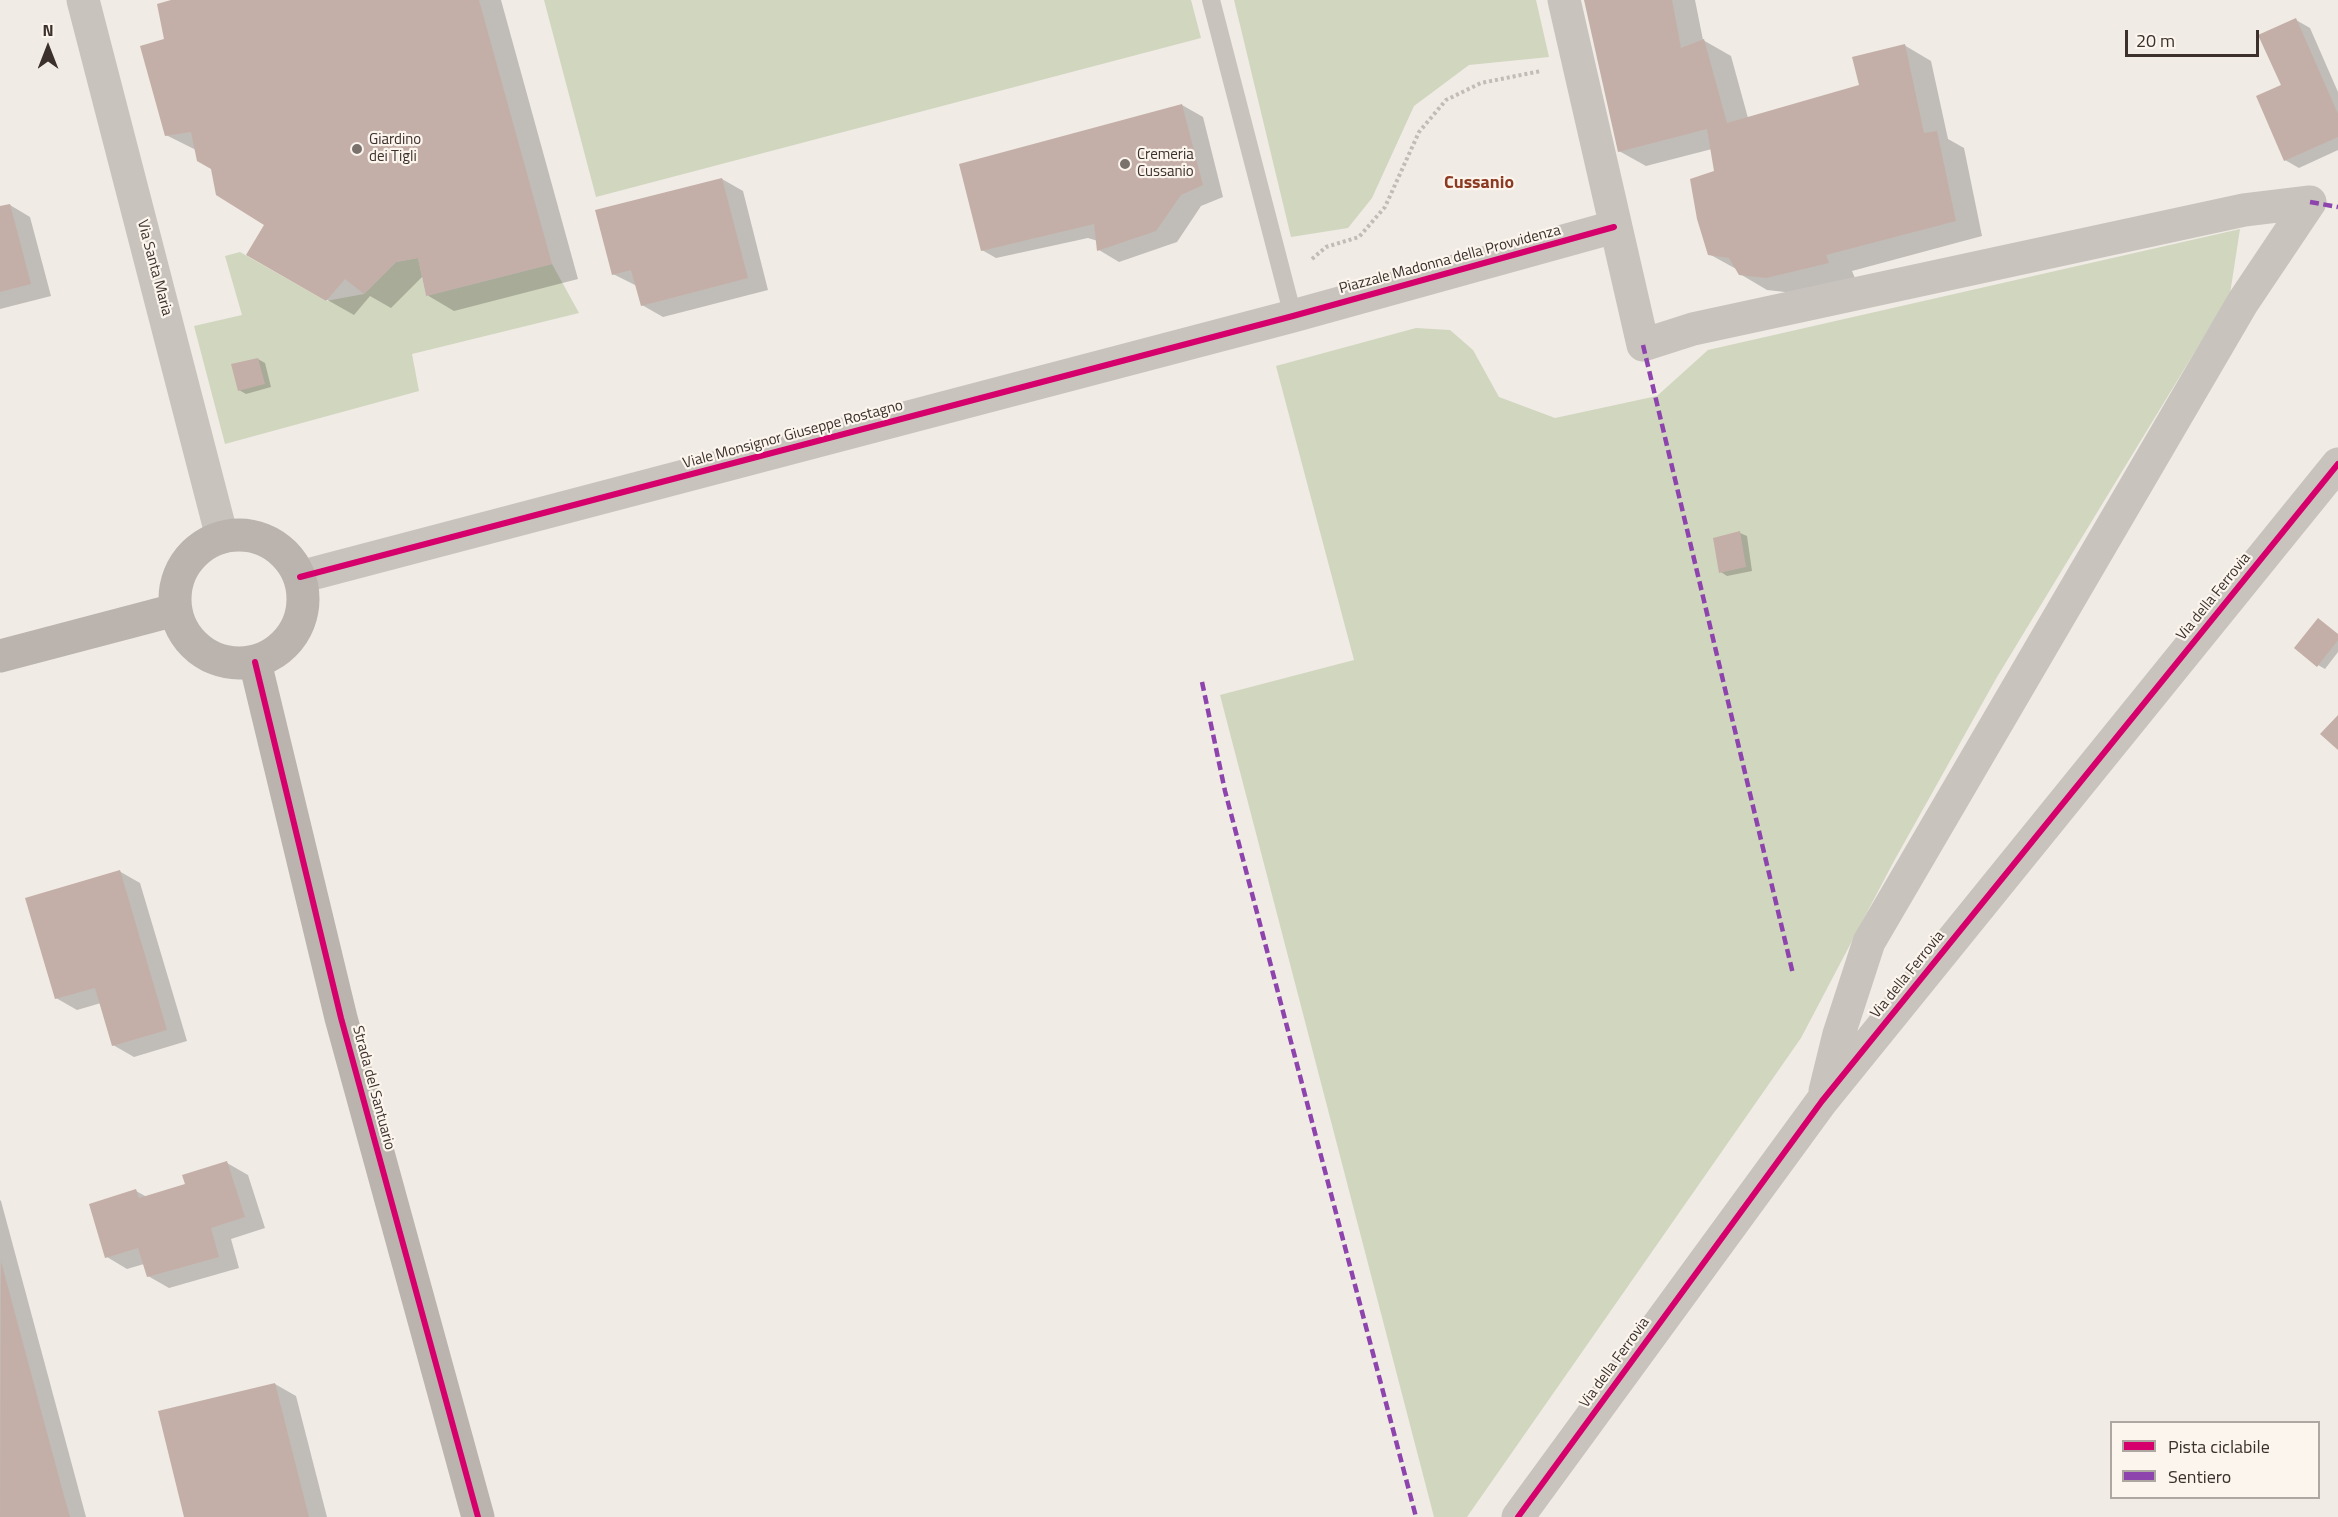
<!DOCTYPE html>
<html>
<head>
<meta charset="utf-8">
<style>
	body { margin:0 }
	#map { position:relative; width:2338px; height:1517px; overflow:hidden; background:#f0ebe5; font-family:"Titillium Web",sans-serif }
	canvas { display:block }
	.legend { position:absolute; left:2110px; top:1421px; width:210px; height:78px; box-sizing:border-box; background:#fbf5ee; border:2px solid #aea6a0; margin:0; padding:8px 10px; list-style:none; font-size:18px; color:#3b302b }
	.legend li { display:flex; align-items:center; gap:12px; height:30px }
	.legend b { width:30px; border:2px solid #aea6a0 }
	.north { position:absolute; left:18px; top:18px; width:60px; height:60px; -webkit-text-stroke:4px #fbf5ee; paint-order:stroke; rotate:0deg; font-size:16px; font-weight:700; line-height:24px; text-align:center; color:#3b302b }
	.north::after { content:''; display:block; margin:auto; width:21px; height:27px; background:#3b302b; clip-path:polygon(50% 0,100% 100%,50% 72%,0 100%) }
	.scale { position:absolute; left:2125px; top:30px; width:134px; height:27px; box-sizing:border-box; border:3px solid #3b302b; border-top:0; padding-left:8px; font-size:18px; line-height:21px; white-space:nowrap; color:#3b302b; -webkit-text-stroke:4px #fbf5ee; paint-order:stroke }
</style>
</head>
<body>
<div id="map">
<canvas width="2338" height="1517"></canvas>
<ul class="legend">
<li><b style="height:8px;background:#d6006c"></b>Pista ciclabile</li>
<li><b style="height:8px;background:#8e44ad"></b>Sentiero</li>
</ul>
<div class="north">N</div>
<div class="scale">20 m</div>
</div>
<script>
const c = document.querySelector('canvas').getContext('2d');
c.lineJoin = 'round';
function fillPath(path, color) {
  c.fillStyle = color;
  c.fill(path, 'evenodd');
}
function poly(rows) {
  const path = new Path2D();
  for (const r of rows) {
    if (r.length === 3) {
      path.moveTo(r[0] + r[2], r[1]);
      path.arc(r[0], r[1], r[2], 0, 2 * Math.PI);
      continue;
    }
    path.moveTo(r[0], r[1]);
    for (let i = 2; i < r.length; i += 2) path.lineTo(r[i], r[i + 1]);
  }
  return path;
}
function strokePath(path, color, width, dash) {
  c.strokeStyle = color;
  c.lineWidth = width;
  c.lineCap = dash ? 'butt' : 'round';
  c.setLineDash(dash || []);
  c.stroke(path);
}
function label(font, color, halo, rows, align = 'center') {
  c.font = font + ' "Titillium Web",sans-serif';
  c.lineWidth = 4.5;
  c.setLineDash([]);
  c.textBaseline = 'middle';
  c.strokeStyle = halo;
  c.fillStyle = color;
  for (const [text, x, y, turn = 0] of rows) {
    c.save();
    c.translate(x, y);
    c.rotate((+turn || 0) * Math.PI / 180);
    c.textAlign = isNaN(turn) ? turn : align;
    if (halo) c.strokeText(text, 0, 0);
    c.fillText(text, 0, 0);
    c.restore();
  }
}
const green = poly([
	[544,0,1191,0,1201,38,596,197],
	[1234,0,1536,0,1549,57,1469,65,1414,106,1372,198,1348,228,1291,237],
	[2240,229,2230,294,1997,677,1894,861,1801,1038,1467,1517,1434,1517,1220,695,1354,660,1276,366,1416,328,1450,330,1473,350,1499,397,1555,418,1657,396,1708,350],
	[240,252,326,301,364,294,396,262,418,258,426,296,552,264,579,313,412,354,419,391,225,444,194,326,242,315,225,256]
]);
const shadow = poly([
	[176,0,501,0,578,279,454,311,427,295,423,276,391,308,370,296,354,315,248,255,266,225,196,150,166,135,165,40],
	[1585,0,1695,0,1703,40,1731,56,1748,118,1861,86,1904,45,1931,61,1948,139,1964,148,1982,236,1852,271,1855,278,1794,293,1767,290,1740,274,1738,270,1709,254,1716,172,1712,149,1646,166,1619,151],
	[2296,20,2310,28,2338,92,2338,150,2299,168,2285,160,2283,86],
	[1182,105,1203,117,1223,197,1201,206,1177,242,1119,262,1099,250,1098,241,1088,238,996,258,982,250],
	[722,179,743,191,768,290,663,317,642,305,637,286,613,274],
	[10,205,30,217,51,296,0,309,0,208],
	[258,359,265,363,271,387,246,394,239,390],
	[1740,533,1747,536,1752,571,1727,576,1721,572],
	[2338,634,2338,652,2325,669,2318,665],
	[119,871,140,883,187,1041,134,1057,113,1045,101,1003,77,1010,56,998],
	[227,1163,248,1175,265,1228,231,1239,239,1268,169,1288,148,1276,144,1264,127,1269,107,1257,136,1191,147,1197,187,1185],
	[0,1200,1,1201,86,1517,0,1517],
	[275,1384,296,1396,327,1517,185,1517]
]);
const building = poly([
	[171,0,479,0,552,264,426,296,418,258,396,262,364,294,345,279,326,301,246,255,264,225,216,195,211,169,197,161,191,132,165,136,140,46,164,39,157,4],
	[1584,0,1672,0,1681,48,1704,39,1727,123,1859,85,1852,57,1905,44,1924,133,1937,131,1956,221,1826,255,1829,263,1766,278,1739,275,1729,258,1708,255,1697,219,1690,179,1714,171,1707,129,1618,152],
	[2296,18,2338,114,2338,137,2284,161,2256,96,2281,85,2258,35],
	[1182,104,1203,185,1181,195,1156,231,1097,251,1094,224,981,251,959,164],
	[722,178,748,278,641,306,631,270,612,275,595,210],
	[10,204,31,284,0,292,0,206],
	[258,358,265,384,238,391,231,364],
	[1740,531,1746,567,1719,573,1713,538],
	[2318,618,2338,634,2338,640,2317,667,2294,648],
	[2338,715,2338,750,2320,734],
	[120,870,167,1030,112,1046,95,988,55,999,25,898],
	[227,1161,245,1217,211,1228,219,1257,147,1277,138,1248,105,1258,89,1204,136,1189,139,1198,185,1184,182,1175],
	[1,1261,64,1496,70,1517,0,1517],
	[275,1383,309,1517,184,1517,158,1411]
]);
const path = poly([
	[1312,259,1326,247,1359,237,1385,207,1419,132,1446,100,1481,83,1541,71]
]);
const lane = poly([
	[1211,0,1293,316]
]);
const street = poly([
	[83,0,222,537],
	[1564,0,1643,345,1693,329,2244,210,2310,202],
	[300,577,1293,316,1614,227],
	[1825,1091,1839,1034,1869,942,2243,302,2310,202],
	[1518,1517,1822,1101,2338,464]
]);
const secondary = poly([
	[239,599,64],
	[0,656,175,610],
	[255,662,341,1018,478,1517]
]);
const quiet = poly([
	[2310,202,2338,207],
	[1643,345,1793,974],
	[1202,682,1225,791,1416,1517]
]);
const cycleway = poly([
	[300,577,1293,316,1614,227],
	[255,662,341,1018,478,1517],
	[1518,1517,1822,1101,2338,464]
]);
const markers = [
	[357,149,6,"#7a716c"],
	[1125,164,6,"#7a716c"]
];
const poiNames = [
	["Giardino",369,140],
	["dei Tigli",369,157],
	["Cremeria",1137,155],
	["Cussanio",1137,172]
];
const streetNames = [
	["Piazzale Madonna della Provvidenza",1450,260,-15],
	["Via Santa Maria",154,268,75],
	["Viale Monsignor Giuseppe Rostagno",793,435,-15],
	["Via della Ferrovia",2214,597,-51],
	["Via della Ferrovia",1908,975,-51],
	["Strada del Santuario",373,1088,75],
	["Via della Ferrovia",1615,1363,-54]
];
const quarterNames = [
	["Cussanio",1479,184]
];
fillPath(green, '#d1d6bf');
fillPath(shadow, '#0003');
fillPath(building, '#c3afa7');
strokePath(path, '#c2bbb6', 4, [3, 3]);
strokePath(lane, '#c9c3be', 18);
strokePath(street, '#c9c3be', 33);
strokePath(secondary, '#bab3ae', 33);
strokePath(quiet, '#8e44ad', 4.5, [9, 4.5]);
strokePath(cycleway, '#d6006c', 6);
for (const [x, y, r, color] of markers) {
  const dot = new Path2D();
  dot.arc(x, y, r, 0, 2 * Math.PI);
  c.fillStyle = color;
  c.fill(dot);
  strokePath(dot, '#fbf5ee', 2);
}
label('15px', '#3b302b', '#fbf5ee', poiNames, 'left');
label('15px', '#3b302b', '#fbf5ee', streetNames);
label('bold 18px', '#8c3b22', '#fbf5ee', quarterNames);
</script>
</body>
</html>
